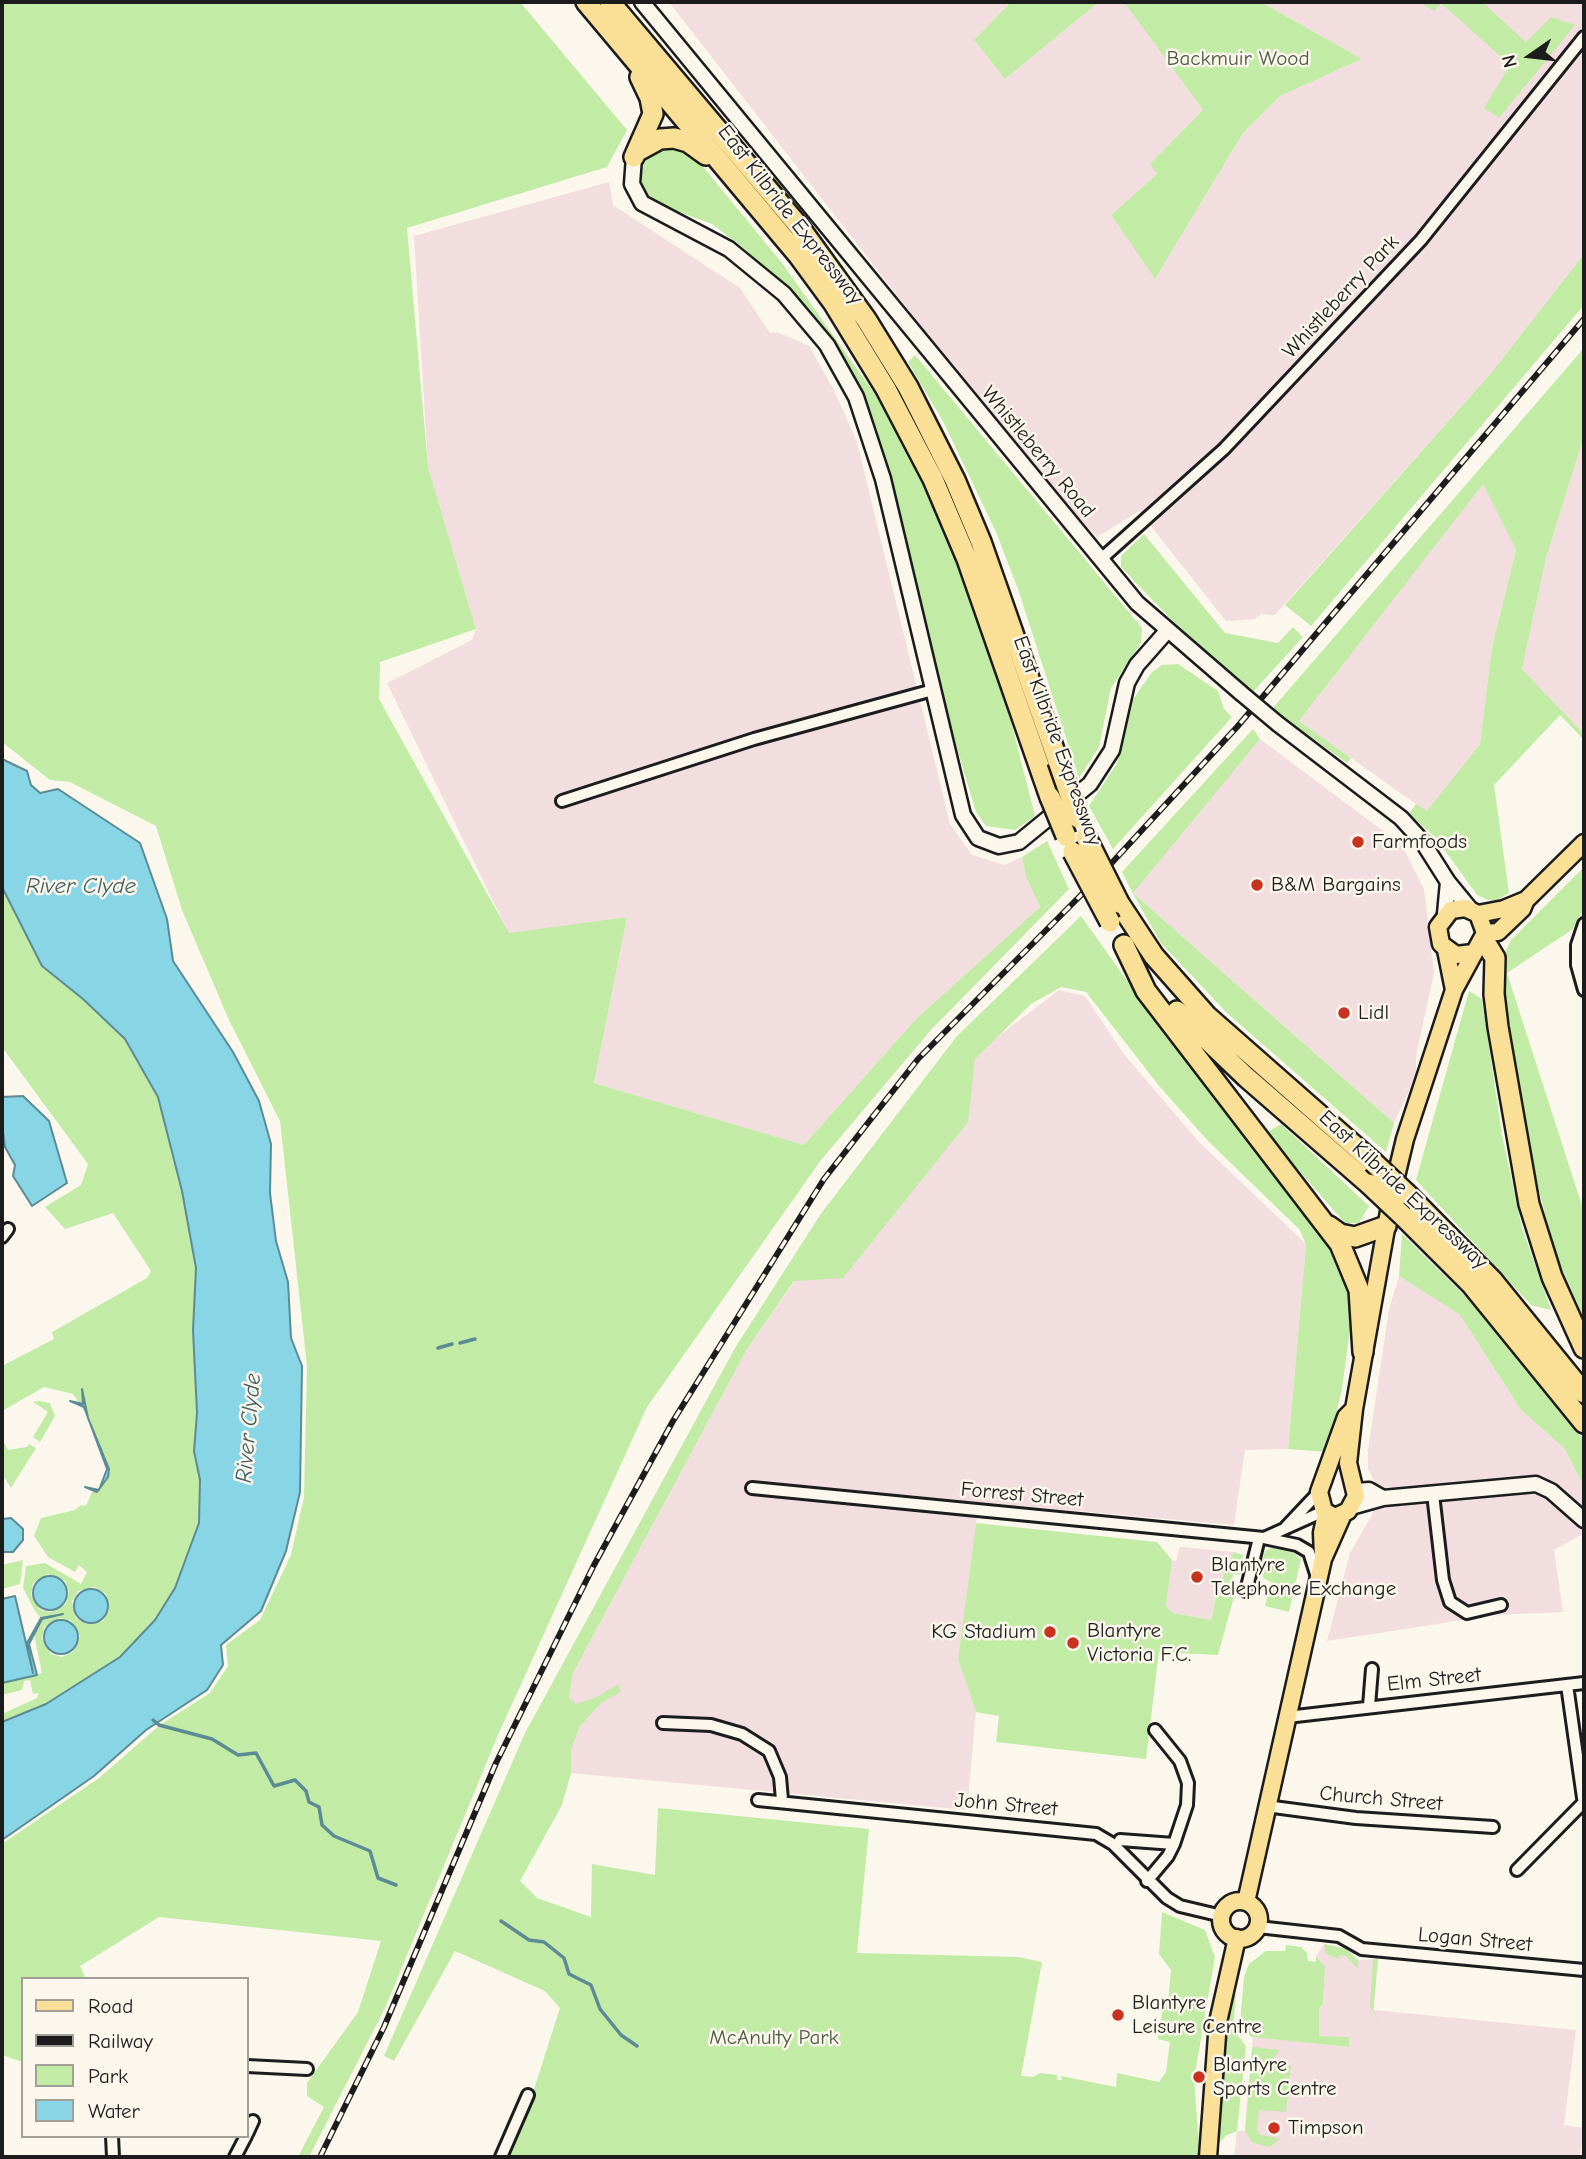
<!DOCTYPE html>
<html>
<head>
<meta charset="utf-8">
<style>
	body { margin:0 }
	#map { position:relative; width:1586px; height:2159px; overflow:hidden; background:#fbf7ec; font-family:"Comic Neue",sans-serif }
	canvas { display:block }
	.frame { position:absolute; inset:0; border:4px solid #1c1c1c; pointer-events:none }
	.legend { position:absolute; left:21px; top:1977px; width:228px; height:161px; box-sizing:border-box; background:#fbf7ec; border:2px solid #a29f99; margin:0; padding:9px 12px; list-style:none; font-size:21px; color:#1c1c1c }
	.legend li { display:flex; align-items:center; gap:14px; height:35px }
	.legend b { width:35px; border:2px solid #a29f99 }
	.north { position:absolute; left:1495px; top:21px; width:70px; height:70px; -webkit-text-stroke:5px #fbf7ec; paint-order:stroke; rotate:256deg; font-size:19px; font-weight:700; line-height:28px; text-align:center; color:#1c1c1c }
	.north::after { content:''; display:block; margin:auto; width:24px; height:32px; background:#1c1c1c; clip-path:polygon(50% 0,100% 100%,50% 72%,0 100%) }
</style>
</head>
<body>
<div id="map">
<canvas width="1586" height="2159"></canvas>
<div class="frame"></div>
<ul class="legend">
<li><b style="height:9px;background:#fadf96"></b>Road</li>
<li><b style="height:9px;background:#1c1c1c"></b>Railway</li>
<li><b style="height:19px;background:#c2eba6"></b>Park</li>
<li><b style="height:19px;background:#87d5e5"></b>Water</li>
</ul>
<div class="north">N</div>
</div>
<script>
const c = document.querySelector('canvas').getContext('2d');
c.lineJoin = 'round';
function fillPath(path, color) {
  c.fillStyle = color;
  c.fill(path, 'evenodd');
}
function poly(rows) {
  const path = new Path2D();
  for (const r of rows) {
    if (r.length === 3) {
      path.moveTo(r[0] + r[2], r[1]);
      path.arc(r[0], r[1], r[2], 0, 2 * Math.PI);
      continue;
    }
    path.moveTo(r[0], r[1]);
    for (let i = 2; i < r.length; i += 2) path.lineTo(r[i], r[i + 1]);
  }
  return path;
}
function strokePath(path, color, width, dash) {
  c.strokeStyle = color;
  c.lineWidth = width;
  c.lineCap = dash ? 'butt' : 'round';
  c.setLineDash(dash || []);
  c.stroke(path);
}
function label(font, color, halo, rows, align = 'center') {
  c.font = font + ' "Comic Neue",sans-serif';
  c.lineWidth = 5;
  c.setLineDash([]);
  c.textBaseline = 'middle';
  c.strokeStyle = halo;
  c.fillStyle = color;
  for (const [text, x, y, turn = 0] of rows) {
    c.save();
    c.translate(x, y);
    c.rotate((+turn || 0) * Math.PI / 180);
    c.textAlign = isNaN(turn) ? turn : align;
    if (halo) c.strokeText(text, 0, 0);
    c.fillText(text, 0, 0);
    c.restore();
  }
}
const built = poly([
	[669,2,1011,2,974,40,1005,79,1099,2,1124,2,1203,110,1151,163,1157,174,1111,215,1155,279,1243,133,1280,96,1362,59,1261,2,1584,2,1584,254,1492,372,1275,615,1261,614,1255,619,1226,621,1139,511,1097,537,1029,465],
	[609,182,613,205,740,288,770,333,777,332,809,346,834,390,857,442,950,824,972,855,1005,865,1022,857,1026,877,1040,907,916,1019,804,1145,594,1083,627,917,509,934,387,683,472,640,476,629,428,467,414,236],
	[1584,436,1584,734,1522,669,1546,558],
	[1483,483,1516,550,1492,647,1480,744,1427,812,1299,721],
	[1260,739,1402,845,1424,889,1434,973,1416,1056,1416,1076,1394,1123,1132,892],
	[1059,990,1085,996,1123,1053,1199,1142,1306,1244,1288,1449,1245,1450,1234,1525,979,1502,958,1659,976,1712,967,1810,571,1773,569,1699,573,1673,747,1349,929,1089],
	[1399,1276,1460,1315,1521,1410,1565,1449,1584,1487,1584,1533,1554,1550,1563,1612,1495,1615,1327,1641,1350,1553,1372,1515,1378,1489,1368,1469,1368,1450,1389,1310],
	[1180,1547,1234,1552,1218,1588,1211,1620,1173,1613,1166,1606,1172,1560,1176,1561],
	[1324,1944,1346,1949,1359,1960,1378,1959,1374,2010,1576,2030,1564,2125,1584,2128,1580,2157,1234,2157,1237,2131,1245,2131,1253,2037,1349,2047,1349,2037,1319,2036,1319,2008,1323,2004,1325,1967,1316,1956]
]);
const green = poly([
	[2,2,520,2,627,130,607,167,407,228,428,467,476,629,380,662,379,699,509,933,627,917,594,1083,804,1145,916,1019,1040,907,1026,877,1022,857,1047,841,1069,889,931,1030,821,1160,647,1407,498,1735,386,2006,309,2157,298,2157,324,2107,307,2096,307,2083,358,2012,381,1941,159,1917,80,1966,86,1979,23,1979,23,2062,2,2055,2,1844,99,1778,160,1725,210,1693,228,1666,226,1645,260,1620,291,1555,304,1497,307,1366,280,1121,229,1020,182,910,156,826,70,782,50,780,2,742],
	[1011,2,1099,2,1005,79,974,40],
	[1124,2,1261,2,1362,59,1280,96,1243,133,1155,279,1111,215,1157,174,1150,164,1203,110],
	[1419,2,1482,2,1526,42,1551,17,1575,25,1499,118,1484,108,1510,65,1441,3,1434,11],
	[669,146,690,151,782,263,884,407,909,451,967,589,1008,710,1035,816,1015,830,986,826,976,812,937,681,873,422,841,356,794,295,742,247,712,224,658,204,648,195,642,184,642,169,648,156],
	[1584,254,1584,305,1311,626,1285,605,1492,372],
	[1584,348,1584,436,1546,558,1522,669,1584,734,1584,740,1560,715,1494,785,1509,893,1497,900,1488,900,1477,895,1436,838,1409,814,1416,804,1427,811,1480,744,1492,647,1516,550,1483,484,1299,721,1351,758,1347,763,1272,709],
	[915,355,1142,628,1141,643,1111,688,1099,747,1079,778,1018,589,996,532,944,423,908,362],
	[1144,534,1225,633,1278,643,1293,627,1303,637,1252,693,1169,617,1121,567,1121,556],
	[1178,664,1218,691,1224,709,1232,717,1113,849,1089,806,1117,763,1132,701,1152,672,1162,665],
	[1253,729,1260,739,1133,893,1394,1123,1386,1152,1227,1013,1161,943,1132,892,1122,872],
	[1584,867,1584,915,1582,913,1578,918,1573,929,1507,973,1584,1212,1584,1319,1554,1250,1528,1146,1507,1028,1501,972,1502,959,1511,940],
	[2,887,42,966,83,999,125,1039,158,1097,182,1191,196,1268,193,1330,197,1413,194,1451,200,1480,199,1523,175,1588,155,1620,120,1657,46,1704,2,1722,2,1714,37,1698,39,1693,33,1694,30,1680,24,1681,22,1690,2,1695,2,1683,42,1673,34,1634,42,1619,62,1612,41,1618,35,1611,23,1588,26,1566,45,1563,81,1584,87,1572,79,1565,75,1572,48,1557,34,1536,41,1518,75,1510,81,1505,86,1506,93,1490,97,1492,108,1477,109,1469,87,1415,73,1394,44,1387,2,1411,2,1366,54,1339,52,1332,147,1278,151,1271,113,1213,65,1229,45,1207,81,1185,88,1164,2,1047],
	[48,1574,65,1581,69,1592,66,1604,51,1612,40,1610,31,1595,33,1583],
	[95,1587,106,1594,109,1611,103,1621,86,1624,76,1618,72,1601,78,1591],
	[60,1618,71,1621,80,1636,73,1652,62,1657,51,1654,42,1639,44,1627],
	[1081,916,1172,1044,1314,1219,1345,1272,1351,1321,1342,1389,1327,1452,1288,1449,1306,1245,1300,1230,1208,1141,1160,1087,1086,992,1061,987,1031,1004,975,1059,968,1122,843,1278,794,1281,747,1349,573,1673,569,1699,576,1704,597,1697,618,1684,621,1692,602,1702,580,1726,571,1749,571,1773,562,1805,520,1881,537,1898,591,1917,592,1864,655,1875,658,1808,869,1829,857,1953,1019,1957,1042,1962,1021,2076,1033,2077,1040,2073,1057,2075,1057,2080,1062,2080,1061,2076,1116,2087,1117,2073,1159,2082,1166,2072,1170,2042,1158,2039,1163,2006,1168,2002,1171,1970,1159,1954,1162,1912,1205,1930,1215,1957,1194,2079,1200,2157,507,2157,528,2108,560,2008,545,1991,455,1951,394,2061,384,2056,525,1733,735,1348,820,1215,957,1036],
	[1469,991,1482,999,1502,1135,1522,1228,1551,1310,1531,1305,1416,1180],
	[1281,1124,1369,1206,1359,1223,1345,1223,1266,1133],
	[1402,1234,1472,1303,1542,1383,1584,1441,1584,1487,1565,1449,1521,1410,1460,1315,1399,1276],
	[39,1401,50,1403,55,1416,40,1442,33,1437,48,1412,33,1402],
	[2,1439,8,1450,27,1447,29,1444,36,1448,11,1488,2,1474],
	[976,1523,1157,1542,1172,1560,1166,1606,1173,1613,1211,1620,1218,1588,1234,1552,1243,1555,1240,1575,1233,1574,1232,1584,1237,1586,1218,1655,1159,1652,1146,1759,996,1742,999,1716,976,1712,958,1659],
	[1272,1548,1291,1551,1301,1559,1289,1612,1265,1606,1271,1582,1263,1578,1262,1561,1265,1551],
	[23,1560,20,1584,2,1589,2,1565],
	[1324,1944,1346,1949,1358,1960,1358,1969,1346,1956,1340,1955,1339,1959,1326,1954],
	[1286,1945,1301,1947,1307,1953,1308,1961,1316,1962,1316,1956,1325,1967,1323,2004,1319,2008,1319,2036,1349,2037,1349,2047,1251,2037,1240,2024,1244,1977,1249,1964,1266,1951,1285,1951],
	[1373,1959,1378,1959,1373,2010,1379,2021,1370,2007],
	[1233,1992,1236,1995,1233,2030,1246,2046,1237,2131,1227,2135,1219,2143,1216,2143,1222,2073],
	[1252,2047,1280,2050,1271,2061,1276,2070,1282,2071,1291,2065,1286,2112,1259,2110,1257,2130,1261,2135,1281,2139,1269,2147,1253,2143,1245,2131]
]);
const water = poly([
	[2,759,27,771,31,785,40,793,58,789,140,843,167,919,173,961,233,1052,259,1101,271,1144,270,1193,276,1241,288,1282,291,1338,302,1366,300,1492,286,1551,261,1611,221,1645,223,1665,207,1690,146,1730,94,1776,2,1840,2,1722,46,1704,120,1657,155,1620,175,1588,199,1523,200,1480,194,1451,197,1413,193,1330,196,1268,182,1191,158,1097,125,1039,83,999,42,966,2,887,2,759],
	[23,1096,49,1121,67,1183,32,1206,13,1176,15,1165,5,1147,2,1124,2,1097,23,1096],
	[82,1389,88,1418,109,1469,108,1477,97,1492,85,1487,99,1490,107,1469,84,1407,70,1401,83,1404,82,1389],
	[11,1518,23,1529,23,1540,13,1552,2,1552,2,1519,11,1518],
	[50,1593,17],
	[91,1606,17],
	[15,1596,33,1673,27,1643,41,1618,63,1614,42,1619,29,1644,37,1675,2,1683,2,1599,15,1596],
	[61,1637,17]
]);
const stream = poly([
	[460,1343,475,1339],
	[438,1348,452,1344],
	[153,1720,159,1725,212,1739,238,1755,256,1753,274,1786,295,1780,306,1791,309,1802,319,1807,322,1825,334,1836,370,1851,378,1878,396,1885],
	[501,1921,529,1940,544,1942,564,1958,569,1974,591,1985,600,2009,621,2035,637,2046]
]);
const street = poly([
	[1100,560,1224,449,1421,240,1584,37],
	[562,801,754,739,933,690],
	[1584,924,1577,945,1577,965,1584,990],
	[2,1237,8,1229],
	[752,1488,1264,1538,1324,1511],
	[1433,1494,1443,1580,1450,1602,1467,1613,1501,1605],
	[1286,1527,1319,1492],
	[1264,1538,1297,1545,1309,1552,1316,1574],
	[1246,1591,1259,1538],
	[1567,1685,1584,1805],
	[1369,1706,1372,1669],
	[1287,1717,1584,1683],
	[663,1723,711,1725,742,1734,769,1751,780,1777,782,1800],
	[758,1800,1096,1834,1113,1844,1167,1898,1180,1906,1222,1916],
	[1266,1806,1356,1818,1493,1827],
	[1120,1840,1174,1844],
	[1517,1870,1583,1803],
	[1147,1881,1168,1856,1174,1844,1187,1805,1188,1783,1180,1761,1155,1730],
	[1258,1927,1339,1936,1362,1949,1584,1970],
	[247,2066,307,2069],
	[247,2134,253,2121],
	[112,2136,113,2157],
	[235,2157,246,2136],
	[501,2157,528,2095]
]);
const secondary = poly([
	[642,2,1137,603,1241,693],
	[634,157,632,184,642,203,729,249,784,294,827,345,856,397,883,479,963,815,978,838,999,846,1019,842,1090,784,1112,750,1127,683,1137,665,1167,631],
	[1278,724,1401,818,1422,841,1448,882,1471,910],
	[1445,914,1448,882],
	[1357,1491,1369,1490,1383,1498],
	[1351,1507,1383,1498,1536,1484,1551,1491,1584,1520]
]);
const primary = poly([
	[1478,914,1504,909,1526,900,1584,843],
	[1485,933,1498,932,1522,909,1525,902],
	[1446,950,1454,990],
	[1354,1409,1346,1417,1319,1492,1324,1511,1335,1517,1348,1511,1356,1496,1348,1463,1354,1409,1393,1189,1405,1139,1454,990,1485,933,1478,914,1465,908,1451,910,1438,927,1441,944,1456,955,1473,953],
	[1323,1556,1322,1533,1326,1514],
	[1240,1920,19],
	[1246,1902,1323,1559,1343,1514],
	[1208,2157,1218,2022,1237,1938]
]);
const highway = poly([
	[586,2,798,255,834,304,886,389,933,479,967,559,1050,797],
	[610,2,798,225,866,319,908,387,955,480,981,542,1058,761],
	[638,151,660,139,674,138,688,142,706,155],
	[634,157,653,114,650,98,640,77],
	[1119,903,1154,956,1207,1016,1373,1162],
	[1484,940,1495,958,1494,994,1498,1027,1529,1204,1552,1277,1584,1348],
	[1124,945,1146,991,1340,1244,1359,1290,1363,1352],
	[1177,1011,1246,1077,1369,1184],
	[1407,1194,1493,1281,1584,1393],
	[1403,1216,1471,1284,1584,1423],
	[1329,1226,1340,1234,1355,1237,1386,1226]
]);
const rail = poly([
	[320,2157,384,2027,496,1763,594,1565,673,1421,824,1179,918,1059,1096,880,1237,727,1584,319]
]);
const secondaryBridge = poly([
	[1241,693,1278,724]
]);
const highwayBridge = poly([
	[1058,761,1078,818],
	[1050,797,1066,836],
	[1086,837,1119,903],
	[1073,852,1110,922],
	[1373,1162,1407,1194],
	[1369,1184,1403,1216]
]);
const markers = [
	[1358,842,7,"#c8321e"],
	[1257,885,7,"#c8321e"],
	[1344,1013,7,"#c8321e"],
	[1197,1577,7,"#c8321e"],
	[1050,1632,7,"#c8321e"],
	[1073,1643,7,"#c8321e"],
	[1118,2015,7,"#c8321e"],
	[1199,2077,7,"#c8321e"],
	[1274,2128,7,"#c8321e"]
];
const parkNames = [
	["Backmuir Wood",1238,59],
	["McAnulty Park",774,2038]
];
const streetNames = [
	["East Kilbride Expressway",790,215,52],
	["Whistleberry Park",1341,297,-47],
	["Whistleberry Road",1038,452,50],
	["East Kilbride Expressway",1057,741,70],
	["East Kilbride Expressway",1403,1190,43],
	["Forrest Street",1022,1495,5],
	["Elm Street",1434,1680,-6],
	["Church Street",1381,1799,5],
	["John Street",1006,1805,5],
	["Logan Street",1475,1940,5]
];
const poiNames = [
	["Farmfoods",1372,842],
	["B&M Bargains",1271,885],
	["Lidl",1358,1013],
	["Blantyre",1211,1565],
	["Telephone Exchange",1211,1589],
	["Blantyre",1087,1631],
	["Victoria F.C.",1087,1655],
	["KG Stadium",1036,1632,"right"],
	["Blantyre",1132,2003],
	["Leisure Centre",1132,2027],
	["Blantyre",1213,2065],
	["Sports Centre",1213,2089],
	["Timpson",1288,2128]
];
const waterNames = [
	["River Clyde",81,886],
	["River Clyde",249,1428,-85]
];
fillPath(built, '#f2dede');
fillPath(green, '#c2eba6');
fillPath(water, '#87d5e5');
strokePath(water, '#5c8b95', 2);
strokePath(stream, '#5c8b95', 3.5);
strokePath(street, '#1c1c1c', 16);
strokePath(secondary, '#1c1c1c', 19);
strokePath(primary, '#1c1c1c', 21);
strokePath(highway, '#1c1c1c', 24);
strokePath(street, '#fbf7ec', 10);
strokePath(secondary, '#fbf7ec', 14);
strokePath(primary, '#fadf96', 16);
strokePath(highway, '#fadf96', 19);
strokePath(rail, '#1c1c1c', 6);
strokePath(rail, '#fbf7ec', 3.5, [10]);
strokePath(secondaryBridge, '#1c1c1c', 19, []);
strokePath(highwayBridge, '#1c1c1c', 24, []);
strokePath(secondaryBridge, '#fbf7ec', 14);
strokePath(highwayBridge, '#fadf96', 19);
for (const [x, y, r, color] of markers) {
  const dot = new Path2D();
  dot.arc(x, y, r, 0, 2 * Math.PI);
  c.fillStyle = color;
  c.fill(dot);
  strokePath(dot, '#fbf7ec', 2.5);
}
label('21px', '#4e5a45', '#fbf7ec', parkNames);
label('21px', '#1c1c1c', '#fbf7ec', streetNames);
label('21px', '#1c1c1c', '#fbf7ec', poiNames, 'left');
label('italic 23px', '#415d62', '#fbf7ec', waterNames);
</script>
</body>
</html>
